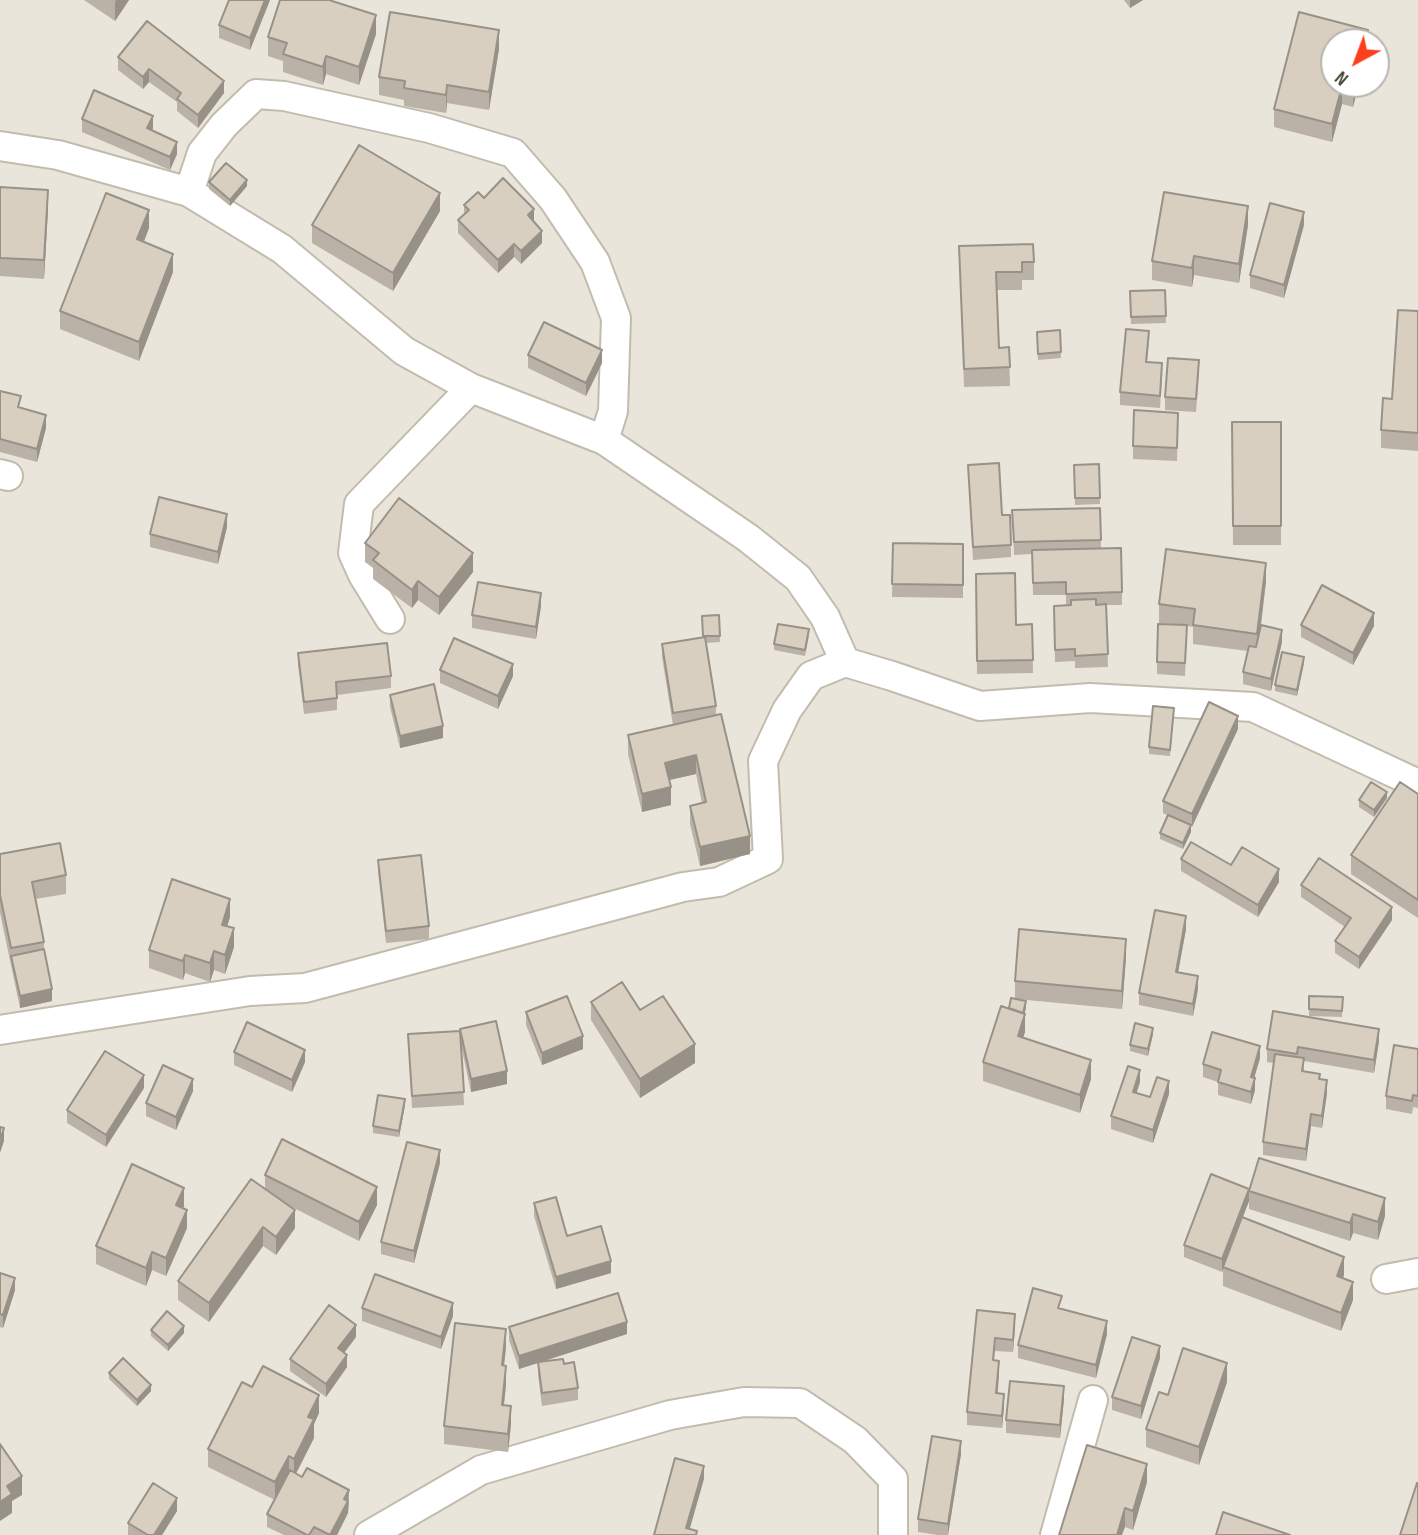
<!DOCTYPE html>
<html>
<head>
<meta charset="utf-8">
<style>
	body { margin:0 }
	#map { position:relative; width:1418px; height:1535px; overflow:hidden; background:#f6f3ec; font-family:"Sofia Sans Condensed",sans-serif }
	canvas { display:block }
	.north { position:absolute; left:1320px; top:28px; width:70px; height:70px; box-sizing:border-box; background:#fff; border:2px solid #b7b4b0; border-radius:50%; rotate:221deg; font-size:19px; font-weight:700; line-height:28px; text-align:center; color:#4b4439 }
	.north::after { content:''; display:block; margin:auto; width:24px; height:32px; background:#fc3f1d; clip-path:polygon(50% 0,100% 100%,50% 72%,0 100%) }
</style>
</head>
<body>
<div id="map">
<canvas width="1418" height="1535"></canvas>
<div class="north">N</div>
</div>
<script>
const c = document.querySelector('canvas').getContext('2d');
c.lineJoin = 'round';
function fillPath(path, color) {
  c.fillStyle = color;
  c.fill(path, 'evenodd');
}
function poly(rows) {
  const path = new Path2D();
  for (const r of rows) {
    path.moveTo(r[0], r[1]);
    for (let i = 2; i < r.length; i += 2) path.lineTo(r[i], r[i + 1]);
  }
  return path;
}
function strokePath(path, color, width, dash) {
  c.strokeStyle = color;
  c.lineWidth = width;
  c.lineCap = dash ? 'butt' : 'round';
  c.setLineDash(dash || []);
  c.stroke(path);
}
const residential = poly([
	[0,0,1418,0,1418,1535,0,1535],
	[1334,42,1376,42,1376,84,1334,84]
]);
const minor = poly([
	[0,146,58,155,189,192,282,249,404,351,471,388,604,440,748,538,798,578,825,617,845,662,892,676,980,706,1090,698,1253,707,1418,784],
	[189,192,202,153,224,125,256,94,284,96,429,128,513,153,553,199,595,262,616,318,613,411,604,440],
	[0,474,8,476],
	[390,619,363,575,353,553,359,504,471,388],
	[0,1030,250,991,305,988,683,887,719,882,768,859,763,761,787,710,811,676,845,662],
	[1386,1279,1418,1273],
	[369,1535,481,1470,670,1415,744,1402,800,1403,855,1440,893,1479,893,1535],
	[1055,1535,1093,1400]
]);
const wall = poly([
	[84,0,129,0,115,21],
	[270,0,250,50,219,38,219,25],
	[1124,0,1143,0,1130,8],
	[376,34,359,85,326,74,323,85,283,72,283,61,268,56,268,37],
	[1368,42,1334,84,1359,84,1353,107,1342,104,1332,142,1274,127,1274,109],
	[499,49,489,110,447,103,446,113,404,106,404,100,379,95,379,77],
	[118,57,224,93,198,128,177,111,177,102,149,82,143,89,118,70],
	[82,119,153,128,152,130,177,154,170,170,82,132],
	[209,182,247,186,230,206,209,189],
	[0,187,48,209,44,279,0,276],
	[484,198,534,222,542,243,521,264,514,257,498,273,458,233,458,220,464,215,464,205],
	[440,211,393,291,312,243,312,225],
	[1248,225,1239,283,1194,275,1192,287,1152,280,1152,261],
	[1304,225,1284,298,1250,288,1250,275],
	[149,228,144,242,173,272,139,361,60,329,60,311],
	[959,246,1034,262,1034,280,1022,280,1022,290,997,290,999,348,1009,347,1010,386,964,387],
	[1165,290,1166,323,1131,324,1130,291],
	[1418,311,1418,451,1381,448,1381,430,1392,399],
	[1060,330,1061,358,1038,360,1037,332],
	[1149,343,1147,362,1162,375,1160,408,1120,405,1120,392],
	[528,355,602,363,586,396,528,368],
	[1199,373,1196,412,1165,410,1165,397],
	[0,391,46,428,37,462,0,452],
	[1178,413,1177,461,1133,459,1133,446],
	[1232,422,1281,422,1281,545,1233,545],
	[1099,464,1100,504,1075,505,1074,465],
	[968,465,1002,515,1011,545,1011,557,973,560],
	[1100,508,1101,548,1122,592,1122,605,1106,605,1108,667,1075,668,1075,661,1055,662,1054,618,1066,606,1066,595,1033,595,1032,554,1014,555,1012,510],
	[227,527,218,564,150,547,150,534],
	[365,543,473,572,439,615,418,600,412,608,373,579,373,568,365,562],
	[893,543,963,544,963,598,892,597],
	[976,574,1016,625,1032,624,1033,673,977,674],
	[1266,581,1261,627,1282,642,1271,691,1243,684,1243,672,1248,651,1193,644,1193,627,1187,626,1185,676,1157,674,1157,662,1172,624,1159,623,1159,604],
	[541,606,536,639,472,628,472,615],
	[719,615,720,642,706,643,716,706,716,715,750,854,700,866,690,824,690,806,702,803,696,774,669,780,671,805,642,812,628,754,628,735,673,725,662,657,662,644,703,638,702,616],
	[1301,625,1374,626,1353,665,1301,637],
	[809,636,805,656,774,650,774,644],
	[298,653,391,676,391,688,337,695,337,710,304,714,298,665],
	[1304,663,1297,696,1275,691,1275,685],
	[440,670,513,676,498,709,440,683],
	[390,695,443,738,400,748,390,707],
	[1174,714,1170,756,1149,754,1149,747],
	[1238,729,1191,827,1191,832,1183,849,1160,839,1160,833,1167,815,1163,813,1163,801],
	[1418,794,1418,918,1351,874,1351,855],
	[1387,798,1374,817,1359,807,1359,800],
	[0,854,66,875,66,894,35,899,44,942,44,951,52,1001,20,1008,0,913],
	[1181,859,1231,865,1279,882,1258,917,1181,871],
	[378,860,429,926,429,939,386,943,378,872],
	[1301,885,1392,920,1359,969,1335,953,1335,941,1345,927,1301,897],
	[230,917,227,926,234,947,225,974,214,970,210,982,185,973,183,980,149,968,149,950],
	[1186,929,1178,972,1198,989,1193,1016,1139,1005,1139,993],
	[1126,957,1122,1009,1016,999,1026,1008,1024,1014,1025,1032,1023,1038,1091,1079,1080,1113,983,1081,983,1062,1009,1008,1015,999,1015,981],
	[1309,996,1343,997,1342,1017,1309,1016],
	[591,1002,640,1010,695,1063,640,1098,591,1020],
	[526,1012,583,1049,542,1065,526,1025],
	[460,1029,507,1084,471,1092,461,1045,464,1105,412,1108,408,1034,460,1031],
	[1153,1034,1148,1056,1130,1051,1130,1045],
	[1379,1041,1374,1073,1304,1061,1304,1071,1320,1079,1327,1093,1322,1128,1311,1126,1306,1161,1263,1155,1263,1142,1274,1063,1267,1062,1267,1049],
	[1418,1049,1418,1108,1413,1107,1412,1114,1386,1109,1386,1096],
	[234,1052,305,1062,292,1092,234,1065],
	[1260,1058,1254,1078,1255,1090,1251,1104,1218,1095,1218,1082,1203,1077,1203,1064],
	[1140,1082,1136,1093,1150,1097,1169,1094,1153,1143,1111,1129,1111,1116],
	[144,1088,106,1147,67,1123,67,1110],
	[193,1091,176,1130,146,1116,146,1103],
	[405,1105,399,1137,373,1133,373,1126],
	[440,1163,414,1263,381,1254,381,1242],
	[265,1175,377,1205,359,1241,288,1205,295,1228,276,1255,263,1246,209,1322,178,1300,178,1281,265,1188],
	[1249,1191,1385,1216,1378,1240,1353,1233,1350,1241,1249,1209],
	[1249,1201,1242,1218,1344,1275,1343,1278,1353,1300,1341,1331,1223,1286,1223,1268,1222,1272,1184,1257,1184,1245],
	[534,1203,567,1236,611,1273,556,1289,534,1216],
	[184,1206,183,1208,187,1228,166,1276,152,1270,146,1286,96,1264,96,1246],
	[0,1273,15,1290,3,1328,0,1327],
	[362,1308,453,1316,441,1349,362,1321],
	[1061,1309,1107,1334,1096,1378,1018,1358,1018,1345],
	[977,1310,1015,1326,1013,1352,995,1351,994,1360,999,1374,998,1393,1004,1406,1002,1428,967,1425,967,1412],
	[509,1327,627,1334,541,1362,564,1364,578,1388,578,1400,542,1406,538,1375,538,1363,519,1369,509,1340],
	[151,1330,184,1333,168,1351,151,1336],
	[356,1337,344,1353,347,1367,326,1397,290,1371,290,1359],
	[506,1347,504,1365,506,1384,504,1405,511,1424,508,1452,444,1444,444,1426],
	[1160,1358,1141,1419,1112,1410,1112,1397],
	[109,1373,151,1391,137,1406,109,1379],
	[1227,1382,1199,1465,1146,1447,1146,1429,1168,1395],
	[1064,1399,1060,1438,1006,1433,1006,1420],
	[319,1413,314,1424,314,1438,296,1474,349,1502,348,1513,337,1535,284,1535,267,1527,267,1514,275,1500,208,1467,208,1449],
	[961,1454,948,1535,938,1535,918,1532,918,1519],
	[1147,1482,1133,1530,1125,1527,1059,1535],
	[177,1511,162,1535,128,1535,128,1523]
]);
const shadedWall = poly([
	[116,0,129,0,115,21,115,2],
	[265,0,270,0,250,50,250,38],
	[1130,0,1143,0,1130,8],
	[376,15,376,34,359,85,359,67],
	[499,30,499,49,489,110,489,92],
	[326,56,326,74,323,85,323,67],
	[149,69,149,82,143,89,143,77],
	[224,81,224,93,198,128,198,115],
	[1354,84,1359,84,1353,107,1353,89],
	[447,85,447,103,446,113,446,95],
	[1342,86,1342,104,1332,142,1332,124],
	[153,116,153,128,147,141,147,128],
	[177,142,177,154,170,170,170,157],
	[247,180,247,186,230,206,230,200],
	[48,190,48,209,44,279,44,260],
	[440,193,440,211,393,291,393,273],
	[1248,206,1248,225,1239,283,1239,264],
	[534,209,534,222,528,215],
	[149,210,149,228,137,258,137,239],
	[1304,212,1304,225,1284,298,1284,285],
	[542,231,542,243,521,264,521,251],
	[514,244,514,257,498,273,498,260],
	[173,254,173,272,139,361,139,342],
	[1194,256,1194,275,1192,287,1192,268],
	[602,350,602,363,586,396,586,383],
	[46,415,46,428,37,462,37,449],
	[227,514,227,527,218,564,218,552],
	[473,553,473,572,439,615,439,597],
	[1266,563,1266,581,1257,653,1257,634],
	[418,581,418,600,412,608,412,590],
	[541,593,541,606,536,639,536,627],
	[1374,613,1374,626,1353,665,1353,653],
	[1282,630,1282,642,1271,691,1271,679],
	[1304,657,1304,663,1297,696,1297,690],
	[513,664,513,676,498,709,498,696],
	[1238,716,1238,729,1192,827,1192,814],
	[443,726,443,738,400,748,400,736],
	[696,755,696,774,665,781,665,763],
	[671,787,671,805,642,812,642,794],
	[1387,792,1387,798,1374,817,1374,810],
	[1191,825,1191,832,1183,849,1183,843],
	[750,836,750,854,700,866,700,847],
	[1279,869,1279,882,1258,917,1258,905],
	[230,899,230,917,222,943,222,925],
	[1392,907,1392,920,1359,969,1359,957],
	[1186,916,1186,929,1176,984,1176,972],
	[234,928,234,947,225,974,225,955],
	[1126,939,1126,957,1122,1009,1122,991],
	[214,951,214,970,210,982,210,963],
	[185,955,185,973,183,980,183,961],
	[1198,976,1198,989,1193,1016,1193,1004],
	[52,989,52,1001,20,1008,20,996],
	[1026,1001,1026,1008,1023,1018,1025,1014,1025,1032,1018,1054,1018,1036],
	[1153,1028,1153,1034,1148,1056,1148,1049],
	[1379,1029,1379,1041,1374,1073,1374,1060],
	[583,1036,583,1049,542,1065,542,1053],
	[695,1044,695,1063,640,1098,640,1079],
	[1260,1046,1260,1058,1251,1089,1251,1077],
	[305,1050,305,1062,292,1092,292,1080],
	[1091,1060,1091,1079,1080,1113,1080,1095],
	[1140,1070,1140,1082,1133,1104,1133,1092],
	[507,1071,507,1084,471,1092,471,1079],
	[144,1075,144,1088,106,1147,106,1135],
	[1255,1078,1255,1090,1251,1104,1251,1092],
	[193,1079,193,1091,176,1130,176,1117],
	[1327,1080,1327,1093,1322,1128,1322,1116],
	[1169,1081,1169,1094,1153,1143,1153,1130],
	[405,1099,405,1105,399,1137,399,1131],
	[1311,1114,1311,1126,1306,1161,1306,1149],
	[4,1128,4,1141,0,1153,0,1141],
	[440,1150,440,1163,414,1263,414,1251],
	[377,1187,377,1205,359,1241,359,1222],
	[184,1188,184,1206,176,1223,176,1205],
	[1249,1189,1249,1201,1222,1272,1222,1259],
	[1385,1198,1385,1216,1378,1240,1378,1222],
	[187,1210,187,1228,166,1276,166,1258],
	[295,1210,295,1228,276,1255,276,1237],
	[1353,1214,1353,1233,1350,1241,1350,1223],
	[263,1227,263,1246,209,1322,209,1303],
	[152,1252,152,1270,146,1286,146,1268],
	[1344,1257,1344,1275,1337,1294,1337,1276],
	[611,1261,611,1273,556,1289,556,1277],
	[15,1278,15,1290,3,1328,3,1315],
	[1353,1282,1353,1300,1341,1331,1341,1313],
	[453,1303,453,1316,441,1349,441,1337],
	[1015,1314,1015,1326,1013,1352,1013,1340],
	[1107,1321,1107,1334,1096,1378,1096,1365],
	[627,1322,627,1334,519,1369,519,1356],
	[356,1325,356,1337,338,1361,338,1348],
	[184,1326,184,1333,168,1351,168,1345],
	[506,1329,506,1347,502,1384,502,1365],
	[1160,1346,1160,1358,1141,1419,1141,1406],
	[347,1355,347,1367,326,1397,326,1384],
	[999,1361,999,1374,996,1405,996,1393],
	[1227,1363,1227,1382,1199,1465,1199,1447],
	[506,1366,506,1384,502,1423,502,1405],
	[151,1385,151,1391,137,1406,137,1400],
	[1064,1386,1064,1399,1060,1438,1060,1425],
	[1004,1394,1004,1406,1002,1428,1002,1416],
	[319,1395,319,1413,314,1424,314,1438,294,1477,294,1459,308,1417],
	[511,1406,511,1424,508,1452,508,1434],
	[961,1441,961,1454,948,1535,948,1524],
	[289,1456,289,1474,275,1500,275,1482],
	[1147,1464,1147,1482,1133,1530,1133,1511],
	[704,1466,704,1479,688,1535,686,1528],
	[22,1476,22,1495,12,1501,12,1513,0,1521,0,1502,7,1486],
	[349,1490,348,1513,337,1535,330,1535],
	[177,1498,177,1511,162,1535,154,1535],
	[1125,1508,1125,1527,1122,1535,1117,1535]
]);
const building = poly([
	[229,0,265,0,250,38,219,25,229,0],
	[280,0,329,0,376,15,359,67,326,56,323,67,283,54,287,43,268,37,280,0],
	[390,12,499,30,489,92,447,85,446,95,404,88,405,81,379,77,390,12],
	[1299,12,1368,30,1365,42,1334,42,1334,84,1354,84,1353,89,1342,86,1332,124,1274,109,1299,12],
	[147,21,224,81,198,115,177,99,181,93,149,69,143,77,118,57,147,21],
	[94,90,153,116,147,128,177,142,170,157,82,119,94,90],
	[359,145,440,193,393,273,312,225,359,145],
	[226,163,247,180,230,200,209,182,226,163],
	[503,178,534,209,528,215,542,231,521,251,514,244,498,260,458,220,469,210,464,205,478,192,484,198,503,178],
	[0,187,48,190,44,260,0,258,0,187],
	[1164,192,1248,206,1239,264,1194,256,1192,268,1152,261,1164,192],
	[106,193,149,210,137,239,173,254,139,342,60,311,106,193],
	[1270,203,1304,212,1284,285,1250,275,1270,203],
	[1033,244,1034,262,1022,262,1022,272,996,272,999,348,1009,347,1010,367,964,369,959,246,1033,244],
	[1165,290,1166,316,1131,317,1130,291,1165,290],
	[1398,310,1418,311,1418,433,1381,430,1383,398,1392,399,1398,310],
	[544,322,602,350,586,383,528,355,544,322],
	[1126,329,1149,331,1146,362,1162,363,1160,396,1120,392,1126,329],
	[1060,330,1061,352,1038,354,1037,332,1060,330],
	[1168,358,1199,360,1196,399,1165,397,1168,358],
	[0,391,21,396,18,407,46,415,37,449,0,439,0,391],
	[1134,410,1178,413,1177,448,1133,446,1134,410],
	[1232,422,1281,422,1281,526,1233,526,1232,422],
	[999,463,1002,515,1010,515,1011,545,973,547,968,465,999,463],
	[1099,464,1100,498,1075,498,1074,465,1099,464],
	[159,497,227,514,218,552,150,534,159,497],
	[399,498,473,553,439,597,418,581,412,590,373,560,379,553,365,543,399,498],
	[1100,508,1101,540,1014,542,1012,510,1100,508],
	[893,543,963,544,963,585,892,584,893,543],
	[1121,548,1122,592,1066,594,1066,582,1033,583,1032,550,1121,548],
	[1166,549,1266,563,1257,634,1193,625,1195,609,1159,604,1166,549],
	[1015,573,1016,625,1032,624,1033,660,977,661,976,574,1015,573],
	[478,582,541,593,536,627,472,615,478,582],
	[1322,585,1374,613,1353,653,1301,625,1322,585],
	[1096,599,1096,605,1106,604,1108,654,1075,656,1075,649,1055,650,1054,606,1071,605,1071,600,1096,599],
	[719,615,720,636,703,636,702,616,719,615],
	[778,624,809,629,805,650,774,644,778,624],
	[1158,624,1187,625,1185,663,1157,662,1158,624],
	[1261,625,1282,630,1271,679,1243,672,1249,646,1256,647,1261,625],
	[705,637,716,706,673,713,662,644,705,637],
	[454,638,513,664,498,696,440,670,454,638],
	[387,643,391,676,336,682,337,698,304,702,298,653,387,643],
	[1282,652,1304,657,1297,690,1275,685,1282,652],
	[434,684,443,726,400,736,390,695,434,684],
	[1209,702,1238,716,1192,814,1163,801,1209,702],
	[1153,706,1174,708,1170,750,1149,747,1153,706],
	[721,714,750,836,700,847,690,806,706,802,696,755,665,763,671,787,642,794,628,735,721,714],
	[1371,782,1387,792,1374,810,1359,800,1371,782],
	[1400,782,1418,794,1418,900,1351,855,1400,782],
	[1168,815,1191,825,1183,843,1160,833,1168,815],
	[1191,842,1231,865,1242,847,1279,869,1258,905,1181,859,1191,842],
	[60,843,66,875,32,882,44,942,11,948,0,895,0,854,60,843],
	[421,855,429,926,386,931,378,860,421,855],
	[1319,858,1392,907,1359,957,1335,941,1351,918,1301,885,1319,858],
	[172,879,230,899,222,925,234,928,225,955,214,951,210,963,185,955,183,961,149,950,172,879],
	[1155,910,1186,916,1176,972,1198,976,1193,1004,1139,993,1155,910],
	[1019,929,1126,939,1122,991,1015,981,1019,929],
	[44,949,52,989,20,996,11,956,44,949],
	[622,982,640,1010,663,996,695,1044,640,1079,591,1002,622,982],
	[567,996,583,1036,542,1053,526,1012,567,996],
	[1309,996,1343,997,1342,1011,1309,1009,1309,996],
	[1011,998,1026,1001,1023,1013,1009,1008,1011,998],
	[1001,1006,1025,1014,1018,1036,1091,1060,1080,1095,983,1062,1001,1006],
	[1273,1011,1379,1029,1374,1060,1298,1047,1297,1054,1267,1049,1273,1011],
	[496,1021,507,1071,471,1079,460,1029,496,1021],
	[247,1022,305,1050,292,1080,234,1052,247,1022],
	[1135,1023,1153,1028,1148,1049,1130,1045,1135,1023],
	[460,1031,464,1092,412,1096,408,1034,460,1031],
	[1212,1032,1260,1046,1251,1077,1255,1078,1251,1092,1218,1082,1221,1070,1203,1064,1212,1032],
	[1394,1045,1418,1049,1418,1096,1413,1095,1412,1101,1386,1096,1394,1045],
	[105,1051,144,1075,106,1135,67,1110,105,1051],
	[1275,1054,1304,1058,1302,1071,1320,1074,1319,1079,1327,1080,1322,1116,1311,1114,1306,1149,1263,1142,1275,1054],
	[163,1065,193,1079,176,1117,146,1103,163,1065],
	[1128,1066,1140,1070,1133,1092,1150,1097,1157,1077,1169,1081,1153,1130,1111,1116,1128,1066],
	[378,1095,405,1099,399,1131,373,1126,378,1095],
	[0,1127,4,1128,0,1141,0,1127],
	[282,1139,377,1187,359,1222,265,1175,282,1139],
	[407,1142,440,1150,414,1251,381,1242,407,1142],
	[1259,1158,1385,1198,1378,1222,1353,1214,1350,1223,1249,1191,1259,1158],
	[132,1164,184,1188,176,1205,187,1210,166,1258,152,1252,146,1268,96,1246,132,1164],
	[1211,1174,1249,1189,1222,1259,1184,1245,1211,1174],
	[251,1179,295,1210,276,1237,263,1227,209,1303,178,1281,251,1179],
	[556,1197,567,1236,601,1226,611,1261,556,1277,534,1203,556,1197],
	[1242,1217,1344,1257,1337,1276,1353,1282,1341,1313,1223,1267,1242,1217],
	[0,1273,15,1278,3,1315,0,1314,0,1273],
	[375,1274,453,1303,441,1337,362,1308,375,1274],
	[1033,1288,1062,1296,1058,1308,1107,1321,1096,1365,1018,1345,1033,1288],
	[618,1293,627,1322,519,1356,509,1327,618,1293],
	[329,1305,356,1325,338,1348,347,1355,326,1384,290,1359,329,1305],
	[977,1310,1015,1314,1013,1340,995,1338,993,1360,999,1361,996,1393,1004,1394,1002,1416,967,1412,977,1310],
	[167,1311,184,1326,168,1345,151,1330,167,1311],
	[455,1323,506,1329,502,1365,506,1366,502,1405,511,1406,508,1434,444,1426,455,1323],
	[1132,1337,1160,1346,1141,1406,1112,1397,1132,1337],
	[1183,1348,1227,1363,1199,1447,1146,1429,1159,1392,1168,1395,1183,1348],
	[123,1358,151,1385,137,1400,109,1373,123,1358],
	[563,1359,564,1364,574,1362,578,1388,542,1393,538,1362,563,1359],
	[263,1366,319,1395,308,1417,314,1419,294,1459,289,1456,275,1482,208,1449,242,1382,252,1387,263,1366],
	[1010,1381,1064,1386,1060,1425,1006,1420,1010,1381],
	[932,1436,961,1441,948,1524,918,1519,932,1436],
	[0,1444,22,1476,7,1486,12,1494,0,1502,0,1444],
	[1087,1445,1147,1464,1133,1511,1125,1508,1117,1535,1059,1535,1087,1445],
	[675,1458,704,1466,686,1528,697,1531,696,1535,654,1535,675,1458],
	[307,1468,349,1490,344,1499,348,1501,330,1535,314,1527,309,1535,307,1535,267,1514,290,1470,302,1477,307,1468],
	[153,1483,177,1498,154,1535,148,1535,128,1523,153,1483],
	[1417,1483,1418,1483,1418,1535,1400,1535,1417,1483],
	[1223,1512,1290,1535,1216,1535,1223,1512]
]);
fillPath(residential, '#eae5da');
strokePath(minor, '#c2bbae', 32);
strokePath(minor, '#fff', 28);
fillPath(wall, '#bab2a6');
fillPath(shadedWall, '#979187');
fillPath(building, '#d8cfc1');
strokePath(building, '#979187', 2);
</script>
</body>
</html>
